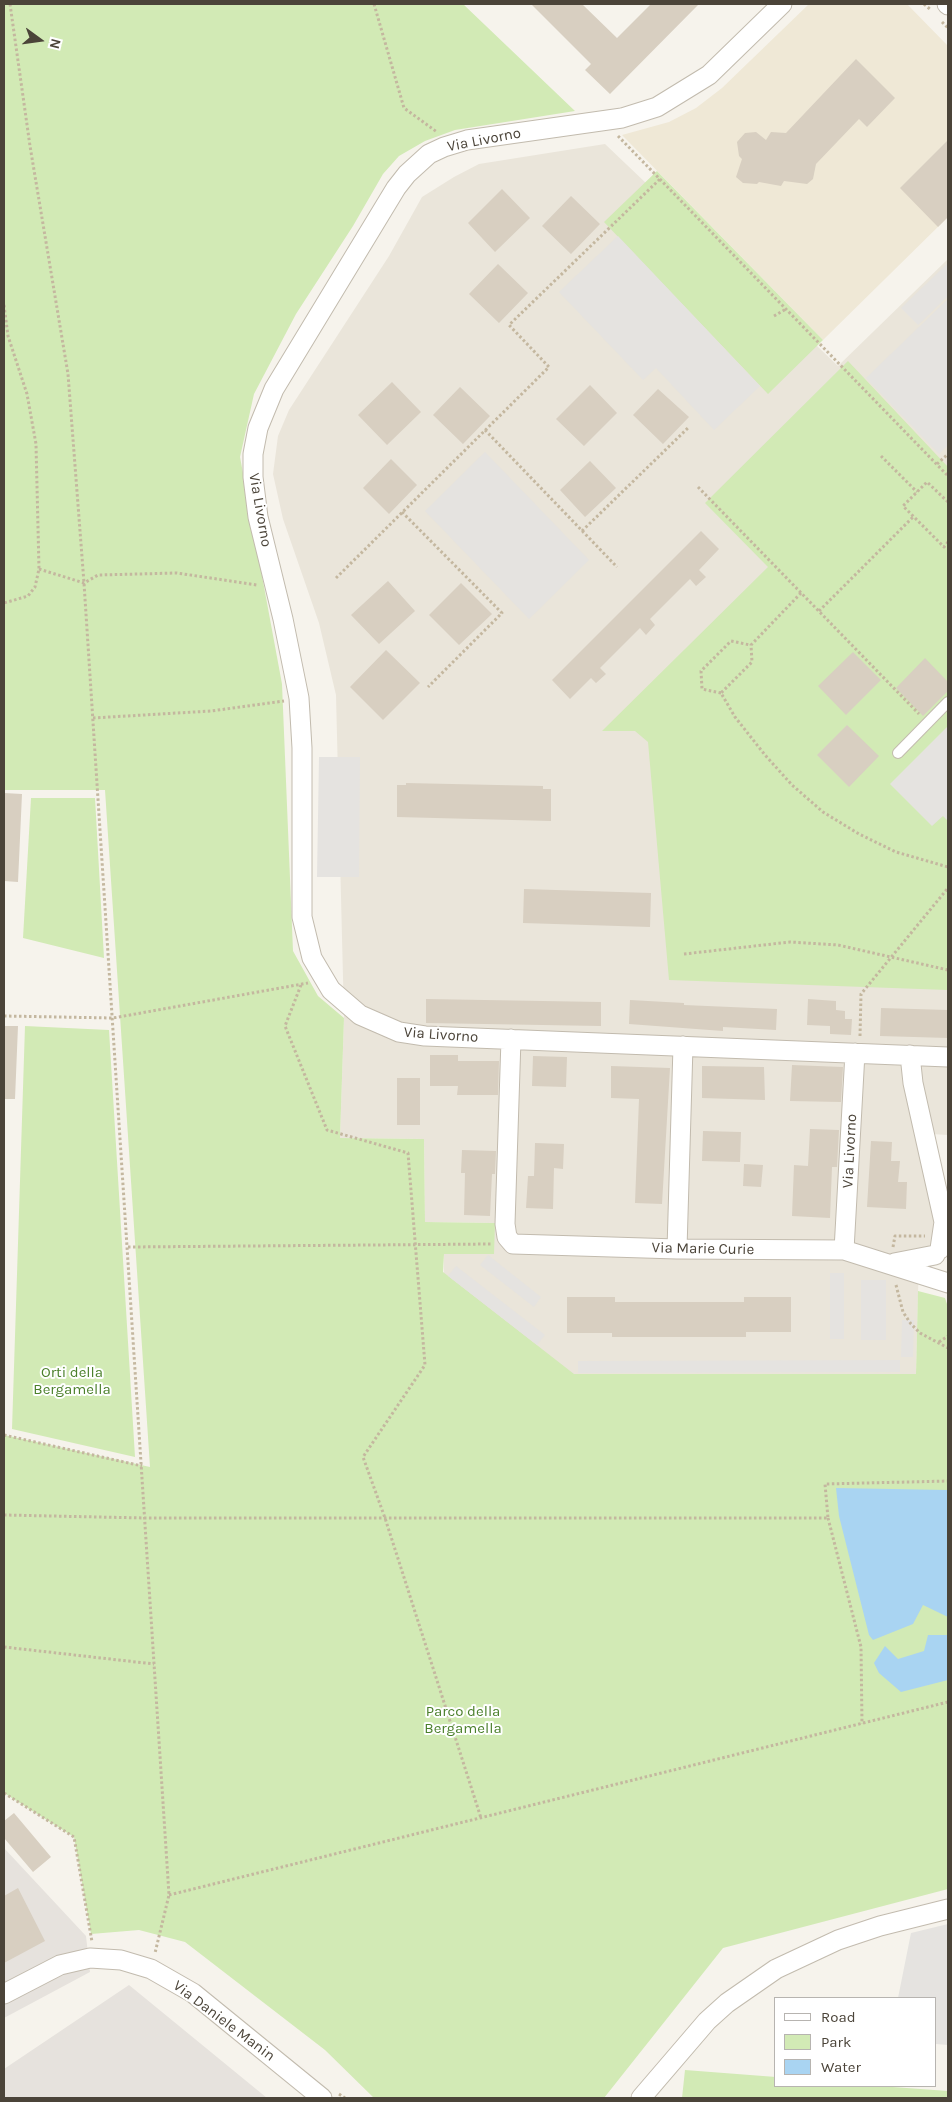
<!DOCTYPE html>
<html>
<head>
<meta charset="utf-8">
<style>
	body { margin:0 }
	#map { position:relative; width:952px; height:2102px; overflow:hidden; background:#f6f3ec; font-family:Karla,sans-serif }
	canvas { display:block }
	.frame { position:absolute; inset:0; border:5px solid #4b4439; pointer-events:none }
	.legend { position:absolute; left:774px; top:1997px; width:162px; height:90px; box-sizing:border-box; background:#fff; border:1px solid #b7b4b0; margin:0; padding:6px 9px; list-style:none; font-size:15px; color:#4b4439 }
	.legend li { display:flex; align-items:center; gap:10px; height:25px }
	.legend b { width:25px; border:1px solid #b7b4b0 }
	.north { position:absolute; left:15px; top:15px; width:50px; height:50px; -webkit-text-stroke:4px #fff; paint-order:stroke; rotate:104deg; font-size:14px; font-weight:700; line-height:20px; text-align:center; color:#4b4439 }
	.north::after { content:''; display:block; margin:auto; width:18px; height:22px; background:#4b4439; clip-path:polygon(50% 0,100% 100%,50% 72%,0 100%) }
</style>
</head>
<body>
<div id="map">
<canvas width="952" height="2102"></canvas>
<div class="frame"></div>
<ul class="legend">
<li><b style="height:6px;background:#fff"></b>Road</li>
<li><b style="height:14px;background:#d2eab5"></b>Park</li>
<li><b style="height:14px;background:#a9d4f2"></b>Water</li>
</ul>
<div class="north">N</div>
</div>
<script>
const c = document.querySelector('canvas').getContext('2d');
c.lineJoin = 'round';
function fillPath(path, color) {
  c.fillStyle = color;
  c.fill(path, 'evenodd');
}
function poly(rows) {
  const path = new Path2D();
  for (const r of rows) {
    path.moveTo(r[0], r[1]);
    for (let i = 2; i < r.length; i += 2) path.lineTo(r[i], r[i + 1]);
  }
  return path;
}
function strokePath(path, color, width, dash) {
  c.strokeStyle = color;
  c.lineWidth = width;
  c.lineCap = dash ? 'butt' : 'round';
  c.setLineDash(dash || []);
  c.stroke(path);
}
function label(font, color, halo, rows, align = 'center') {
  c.font = font + ' Karla,sans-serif';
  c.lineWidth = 4;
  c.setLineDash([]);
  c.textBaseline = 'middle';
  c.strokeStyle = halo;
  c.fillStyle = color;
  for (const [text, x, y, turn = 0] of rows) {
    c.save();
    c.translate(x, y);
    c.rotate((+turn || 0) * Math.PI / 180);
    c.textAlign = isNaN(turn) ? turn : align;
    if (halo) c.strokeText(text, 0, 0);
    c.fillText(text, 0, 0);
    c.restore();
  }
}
const residential = poly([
	[605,144,838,366,948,259,948,1135,931,1134,948,1220,948,1256,919,1256,916,1374,443,1375,444,1254,495,1223,425,1222,424,1139,340,1138,344,1018,336,695,319,623,283,519,273,474,278,436,289,410,389,256,422,197,454,177,479,164]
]);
const industrial = poly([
	[4,1848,86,1936,90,1972,4,2018],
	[129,1985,267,2098,4,2098,4,2069]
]);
const education = poly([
	[809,4,907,4,948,46,948,217,823,340,622,135,669,122,696,108,722,88]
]);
const green = poly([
	[4,4,463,4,575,111,455,130,425,141,399,156,383,174,353,226,296,314,254,394,240,457,282,684,293,951,318,996,344,1018,340,1138,424,1139,425,1222,495,1223,494,1254,444,1254,443,1272,574,1374,916,1374,918,1291,945,1298,948,1307,948,1889,723,1948,604,2098,374,2098,325,2050,185,1942,139,1930,91,1934,74,1837,4,1793,4,1435,150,1467,105,790,4,790],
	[657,171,823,340,768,394,604,222],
	[848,361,948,467,948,990,669,980,648,742,635,731,602,731,768,567,705,503],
	[31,798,95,798,104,958,23,938],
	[25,1026,109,1030,135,1457,12,1429],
	[685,2070,776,2077,776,2086,879,2086,948,2091,948,2098,682,2098]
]);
const parking = poly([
	[618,236,760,386,714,430,656,368,643,380,559,292],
	[948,263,948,296,918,325,901,308],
	[948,299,948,445,939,454,866,378],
	[485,452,589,560,529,619,425,511],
	[948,726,948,821,943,816,932,826,890,784],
	[319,757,360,757,359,877,317,877],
	[488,1255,541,1297,534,1307,480,1265],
	[456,1266,545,1335,537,1345,448,1276],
	[830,1273,844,1273,844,1339,830,1339],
	[861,1280,886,1280,886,1340,861,1340],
	[902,1320,914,1320,913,1357,901,1357],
	[900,1360,900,1372,578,1373,578,1361],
	[948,1924,948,2045,936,2044,936,1998,898,1998,911,1933]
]);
const water = poly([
	[836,1488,948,1490,948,1617,923,1605,913,1624,873,1640,869,1635,839,1516],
	[928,1635,948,1635,948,1680,901,1692,879,1673,874,1663,885,1646,898,1659,924,1651]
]);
const building = poly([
	[531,4,582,4,617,38,651,4,699,4,610,94,585,70,591,64],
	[856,59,895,98,867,127,859,119,816,164,813,179,807,184,784,181,781,186,759,182,757,184,743,183,736,177,742,159,739,156,737,142,745,133,756,132,766,140,771,132,786,133],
	[948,140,948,217,938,227,900,188],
	[502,189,530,218,495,252,468,223],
	[571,196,600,224,571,254,542,226],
	[498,264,528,293,499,323,469,294],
	[392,382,421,412,387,445,358,415],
	[590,385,617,413,584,446,556,419],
	[460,387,490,416,463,444,433,415],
	[658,389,689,417,663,444,633,415],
	[391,459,417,485,389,514,363,488],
	[590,461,616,488,585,517,560,490],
	[701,531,719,549,699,570,706,577,696,586,690,579,650,619,655,625,646,635,640,628,600,668,606,674,596,683,591,678,570,699,552,680],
	[388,581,415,611,379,644,351,615],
	[461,583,492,614,459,645,429,615],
	[386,650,420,683,383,720,350,687],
	[853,652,881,680,846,715,818,686],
	[925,658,948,682,948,691,923,716,896,688],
	[847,725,879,756,849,787,817,755],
	[406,783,543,786,543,789,551,789,551,821,397,817,397,785,406,785],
	[4,793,22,794,18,882,4,881],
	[524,889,651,893,650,927,523,923],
	[426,999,601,1002,601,1026,426,1023],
	[808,999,836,1001,836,1010,845,1011,845,1019,852,1019,851,1035,830,1034,830,1026,807,1025],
	[630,1000,684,1003,684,1005,777,1009,776,1030,723,1027,723,1031,629,1024],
	[881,1008,948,1010,948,1038,880,1036],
	[4,1026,18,1026,15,1099,4,1099],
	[430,1055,458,1055,458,1061,499,1061,498,1095,457,1095,458,1086,430,1086],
	[533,1056,567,1057,566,1087,532,1086],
	[792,1065,843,1067,841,1102,790,1101],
	[611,1066,670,1068,662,1204,635,1203,639,1099,611,1098],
	[702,1066,764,1067,765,1100,702,1098],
	[397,1078,420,1078,420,1125,397,1125],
	[810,1129,839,1130,837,1167,832,1167,830,1218,792,1216,794,1165,808,1166],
	[703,1131,741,1132,740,1162,702,1161],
	[871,1141,892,1142,891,1161,900,1161,898,1182,907,1182,906,1209,867,1207],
	[535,1143,564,1144,563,1169,554,1168,553,1209,526,1208,528,1176,534,1176],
	[462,1150,496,1151,495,1174,492,1174,490,1216,464,1215,465,1173,461,1173],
	[744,1164,763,1165,761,1187,743,1186],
	[567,1297,615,1297,615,1302,744,1302,744,1297,791,1297,791,1332,746,1332,746,1337,612,1337,612,1333,567,1333],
	[14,1813,51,1857,33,1872,4,1838,4,1821],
	[18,1888,45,1941,4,1963,4,1896]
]);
const path = poly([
	[10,4,30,146,68,374,84,583,169,1895,155,1953],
	[374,4,404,108,437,132],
	[924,4,931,10],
	[942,22,948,28],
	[618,136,948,476],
	[4,305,8,336,27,394,36,444,39,569,35,587,28,596,4,603],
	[774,316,786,309],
	[485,430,617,567],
	[881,456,917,492],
	[937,464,948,454],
	[698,487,919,714],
	[948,502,927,482,903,506,944,547,948,542],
	[402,512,502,613,428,687],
	[582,531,689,427],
	[39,569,84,583,98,575,177,573,257,585],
	[336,578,549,367,509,325,660,179],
	[801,593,751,645,752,662,721,693,735,717,765,755,792,785,823,812,859,834,896,852,948,867],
	[819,611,914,516],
	[721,693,702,689,701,671,731,641,750,645],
	[93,718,211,711,284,701],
	[684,954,790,942,838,945,948,970],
	[301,985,285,1026,327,1130,408,1153,425,1365,363,1457,385,1518,481,1818],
	[4,1016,113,1018,308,983],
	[860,1036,861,994,948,888],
	[128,1247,492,1244],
	[893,1247,895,1236,925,1236],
	[896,1285,903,1312,911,1324,920,1333,948,1348],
	[939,1342,948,1336],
	[4,1435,142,1466],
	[4,1515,145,1518,828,1518,825,1484,948,1481],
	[828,1518,861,1647,862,1724],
	[4,1647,154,1664],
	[4,1793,74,1837,92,1942],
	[169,1895,948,1702],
	[339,2094,345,2098]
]);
const lane = poly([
	[898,753,948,702]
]);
const street = poly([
	[782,4,709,75,657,107,622,118,467,140,444,147,429,154,407,174,396,188,274,389,258,428,253,454,253,477,258,517,283,619,299,698,302,748,302,917,312,958,331,990,360,1015,399,1032,425,1036,948,1057],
	[947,4,948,5],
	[511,1039,505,1224,507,1237,513,1244,677,1249,844,1250,948,1283],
	[910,1055,913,1083,944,1222,940,1249],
	[677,1249,683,1046],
	[844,1250,855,1053],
	[894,1263,935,1255],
	[4,1994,60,1965,90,1958,121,1960,151,1969,193,1993,322,2098],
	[641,2098,707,2021,727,2003,776,1969,838,1940,880,1926,948,1909]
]);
const streetNames = [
	["Via Livorno",484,140,-11],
	["Via Livorno",260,510,80],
	["Via Livorno",441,1035,4],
	["Via Livorno",850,1151,-87],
	["Via Marie Curie",703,1249,1],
	["Via Daniele Manin",224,2021,37]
];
const parkNames = [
	["Orti della",72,1373],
	["Bergamella",72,1390],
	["Parco della",463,1712],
	["Bergamella",463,1729]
];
fillPath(residential, '#eae5da');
fillPath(industrial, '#e6e2dd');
fillPath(education, '#efe8d6');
fillPath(green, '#d2eab5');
fillPath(parking, '#e5e3e0');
fillPath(water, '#a9d4f2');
fillPath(building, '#d8cfc1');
strokePath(lane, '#c2bbae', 12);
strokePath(street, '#c2bbae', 21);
strokePath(path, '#c4b79f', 3, [2.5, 2.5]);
strokePath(lane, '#fff', 10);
strokePath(street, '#fff', 19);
label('15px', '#4b4439', '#fff', streetNames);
label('15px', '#4a7f2a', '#fff', parkNames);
</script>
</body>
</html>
